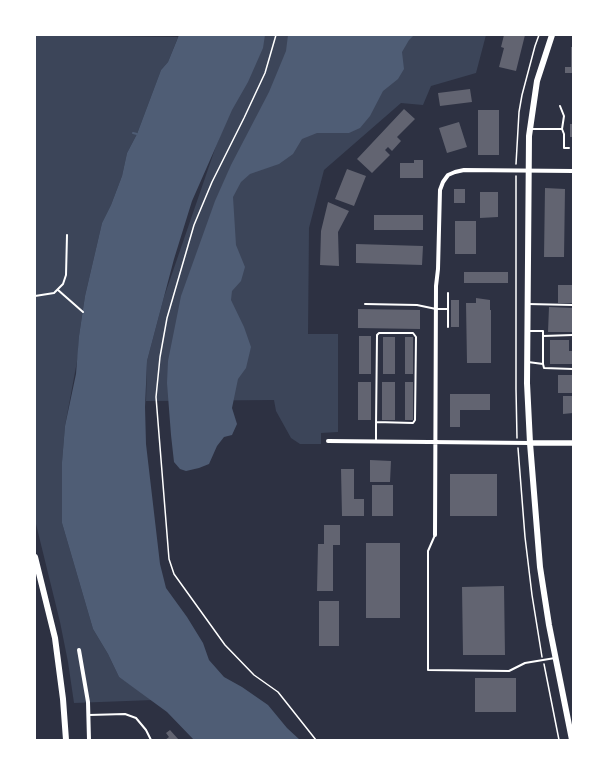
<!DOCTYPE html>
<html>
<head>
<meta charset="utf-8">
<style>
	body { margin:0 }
	#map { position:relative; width:608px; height:775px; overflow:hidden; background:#2d3142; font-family:"Noto Sans",sans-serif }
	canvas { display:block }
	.frame { position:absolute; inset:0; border:36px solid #fff; pointer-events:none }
</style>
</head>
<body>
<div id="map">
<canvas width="608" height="775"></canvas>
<div class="frame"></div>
</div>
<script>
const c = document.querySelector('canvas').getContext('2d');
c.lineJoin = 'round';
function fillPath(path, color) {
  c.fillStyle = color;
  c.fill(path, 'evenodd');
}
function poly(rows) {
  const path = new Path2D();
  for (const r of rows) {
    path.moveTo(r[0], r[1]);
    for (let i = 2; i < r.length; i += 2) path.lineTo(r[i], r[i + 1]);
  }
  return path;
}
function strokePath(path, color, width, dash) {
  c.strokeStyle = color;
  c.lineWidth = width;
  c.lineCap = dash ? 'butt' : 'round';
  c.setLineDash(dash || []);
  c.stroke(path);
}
const green = poly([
	[35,35,178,37,168,62,161,70,137,134,127,153,122,176,111,205,102,223,85,296,79,336,78,356,65,426,62,462,62,523,93,629,108,654,119,677,153,700,74,703,68,662,60,622,35,520],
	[261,35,486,35,476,73,431,86,423,105,401,103,324,170,309,228,308,334,338,334,338,432,321,433,321,444,300,444,291,438,276,411,274,400,146,401,147,361,164,297,216,146]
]);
const water = poly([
	[179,35,265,35,263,48,248,82,232,110,192,201,174,259,147,361,145,407,146,444,160,564,166,588,187,617,203,643,209,660,224,677,242,687,268,705,287,728,300,740,194,740,167,712,119,677,108,654,93,629,62,523,62,462,65,426,76,374,79,336,85,296,102,223,111,205,122,176,127,153,137,134,161,70,168,62],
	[288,35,414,35,409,40,402,52,404,69,398,79,383,91,370,116,360,128,349,133,317,133,302,139,293,154,279,164,250,174,241,182,233,197,236,245,245,267,241,281,232,291,231,300,244,327,251,347,246,368,238,379,232,408,237,424,232,435,224,437,217,446,209,464,199,468,186,471,180,469,174,462,171,435,167,383,168,361,181,296,215,201,231,165,269,92,286,51]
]);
const stream = poly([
	[133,133,137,134]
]);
const building = poly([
	[504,35,525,35,516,71,499,67,504,48,501,47],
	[571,47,573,47,573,73,565,73,565,67,571,67],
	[470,89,472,102,440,106,438,93],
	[404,109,415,119,397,137,401,141,392,151,388,147,385,150,390,155,372,173,357,159],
	[478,110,499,110,499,155,478,155],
	[459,122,467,147,447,153,439,128],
	[570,124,573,124,573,137,570,137],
	[414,160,423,160,423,178,400,178,400,163,414,163],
	[347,169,366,176,354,206,335,199],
	[545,188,565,189,564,257,544,257],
	[454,189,465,189,465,203,454,203],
	[480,192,498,192,498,217,480,218],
	[328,202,349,211,338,232,339,266,320,265,321,231],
	[374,215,423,215,423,230,374,230],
	[455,221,476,221,476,254,455,254],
	[356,244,423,246,422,265,356,263],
	[464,272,508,272,508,283,464,283],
	[558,285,573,285,573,303,558,303],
	[476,298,490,300,490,310,491,310,491,363,467,363,466,303,476,303],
	[451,300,459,300,459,327,451,327],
	[549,307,573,308,573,332,548,332],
	[358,309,420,310,420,329,358,328],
	[359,336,371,336,371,374,359,374],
	[383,337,395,337,395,374,383,374],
	[405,337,413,337,413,374,405,374],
	[550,340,569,340,569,351,573,351,573,364,550,364],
	[558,375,573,375,573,393,558,393],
	[358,382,371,382,371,420,358,420],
	[382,382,395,382,395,420,382,420],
	[405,382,413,382,413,420,405,420],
	[450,394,490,394,490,410,460,410,460,427,450,427],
	[563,396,573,396,573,413,563,414],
	[370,460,391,461,390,482,370,482],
	[341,469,354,469,354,499,364,499,364,516,342,516],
	[450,474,497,474,497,516,450,516],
	[372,485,393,485,393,516,372,516],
	[324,525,340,525,340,545,333,545,333,591,317,591,318,544,324,544],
	[366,543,400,543,400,618,366,618],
	[504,586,505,655,463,655,462,587],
	[319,601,339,601,339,646,319,646],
	[475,678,516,678,516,712,475,712],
	[170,730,179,740,165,740,169,737,166,733]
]);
const path = poly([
	[276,35,265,73,244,118,212,182,194,225,167,318,160,357,156,397,169,559,174,574,225,645,254,675,278,692,316,740],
	[516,164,519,112,522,95,535,46,539,35],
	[516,176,516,389,517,438],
	[518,448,525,537,532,595,542,657],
	[544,664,559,740]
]);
const service = poly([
	[531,129,562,129,564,116,560,106],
	[562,129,564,134,564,148,569,148],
	[58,290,83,312],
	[448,293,448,327],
	[35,296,54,293,63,284,66,275,67,235],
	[365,304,417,305,436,309,448,309],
	[528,304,573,305],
	[529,331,543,331,543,336,573,335],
	[543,336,543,364],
	[528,362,543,364,544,368,573,369],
	[376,440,376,426,377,335,379,333,413,333,416,337,415,420,413,423,376,422],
	[435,535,428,551,428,670,509,671,525,663,555,658],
	[89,715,125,714,136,718,146,730,151,740]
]);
const minor = poly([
	[328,441,530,443],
	[435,535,436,286,438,269,440,190,443,182,448,175,455,172,464,170,573,171],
	[79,650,88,702,89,740]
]);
const tertiary = poly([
	[530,443,573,443]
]);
const secondary = poly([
	[552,35,537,81,529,136,527,383,530,443,540,567,549,625,572,740],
	[35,557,55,638,63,699,66,740]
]);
fillPath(green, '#3c4559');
fillPath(water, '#4f5d75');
strokePath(stream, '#4f5d75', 2);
fillPath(building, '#626471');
strokePath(path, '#fff', 1.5);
strokePath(service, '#fff', 2);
strokePath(minor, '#fff', 4);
strokePath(tertiary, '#fff', 5.5);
strokePath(secondary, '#fff', 6);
</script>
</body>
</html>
